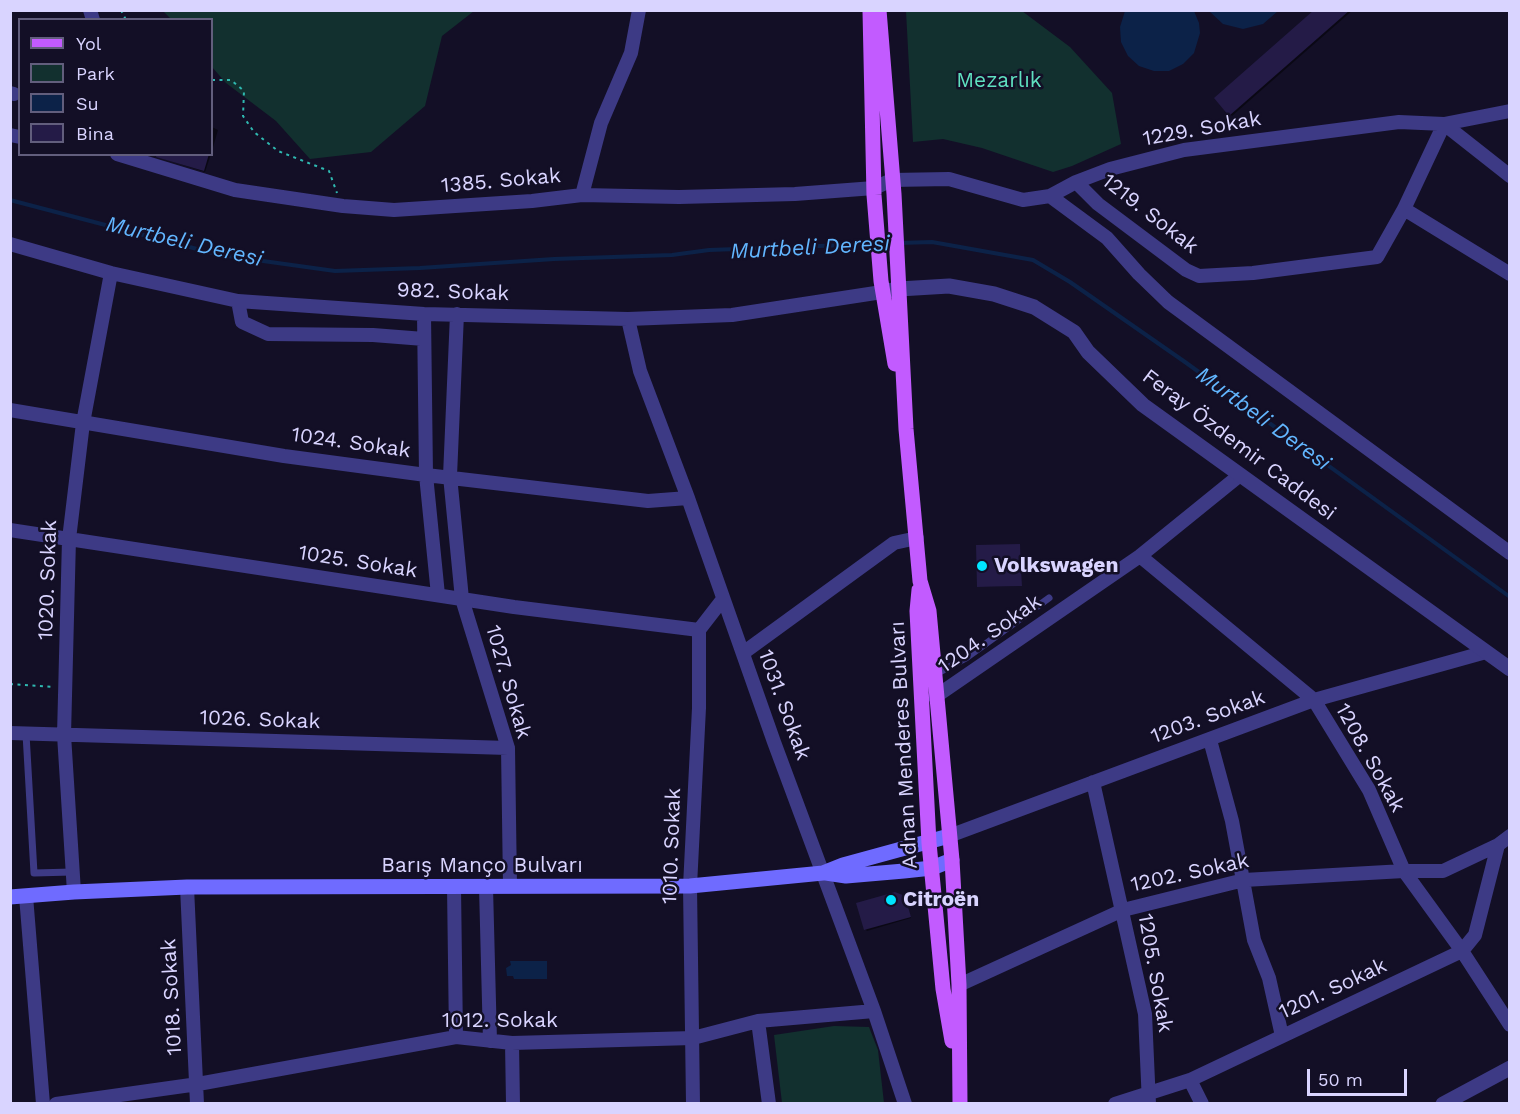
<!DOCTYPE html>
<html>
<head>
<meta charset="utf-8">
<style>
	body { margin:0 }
	#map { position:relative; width:1520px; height:1114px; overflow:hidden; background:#130f26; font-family:"Work Sans",sans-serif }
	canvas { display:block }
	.frame { position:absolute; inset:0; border:12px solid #d9d4ff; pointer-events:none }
	.legend { position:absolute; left:18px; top:18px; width:195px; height:138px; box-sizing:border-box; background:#130f26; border:2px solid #625e7d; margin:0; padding:8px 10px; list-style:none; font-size:18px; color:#d9d4ff }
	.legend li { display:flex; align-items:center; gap:12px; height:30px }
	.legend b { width:30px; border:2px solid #625e7d }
	.scale { position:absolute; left:1307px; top:1069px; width:100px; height:27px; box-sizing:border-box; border:3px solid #d9d4ff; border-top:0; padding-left:8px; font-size:18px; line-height:21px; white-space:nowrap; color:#d9d4ff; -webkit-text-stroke:4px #130f26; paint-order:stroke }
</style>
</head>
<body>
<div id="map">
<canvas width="1520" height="1114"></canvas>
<div class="frame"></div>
<ul class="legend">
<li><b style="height:8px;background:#c25bff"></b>Yol</li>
<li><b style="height:16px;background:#12302f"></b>Park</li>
<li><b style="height:16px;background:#0c2248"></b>Su</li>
<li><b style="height:16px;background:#241b47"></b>Bina</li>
</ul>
<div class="scale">50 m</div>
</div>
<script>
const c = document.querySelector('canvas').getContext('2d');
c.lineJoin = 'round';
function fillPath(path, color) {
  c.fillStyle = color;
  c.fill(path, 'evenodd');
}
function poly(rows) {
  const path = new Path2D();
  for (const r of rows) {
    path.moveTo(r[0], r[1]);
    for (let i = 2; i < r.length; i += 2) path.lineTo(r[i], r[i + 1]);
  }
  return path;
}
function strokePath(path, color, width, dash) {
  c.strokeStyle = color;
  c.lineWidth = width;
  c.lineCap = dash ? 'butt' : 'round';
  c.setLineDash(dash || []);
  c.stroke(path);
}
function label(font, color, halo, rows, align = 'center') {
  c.font = font + ' "Work Sans",sans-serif';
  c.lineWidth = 5;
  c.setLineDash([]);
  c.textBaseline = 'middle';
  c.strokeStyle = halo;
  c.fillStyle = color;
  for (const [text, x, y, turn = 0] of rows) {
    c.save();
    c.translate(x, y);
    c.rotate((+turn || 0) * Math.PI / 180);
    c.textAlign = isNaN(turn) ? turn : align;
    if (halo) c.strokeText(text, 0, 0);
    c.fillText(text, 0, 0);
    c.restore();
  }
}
const green = poly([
	[163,11,474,11,442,36,425,106,371,152,310,159,276,121,226,83,212,67,212,20,171,19],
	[906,11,1022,11,1070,47,1112,93,1121,144,1072,166,1053,172,982,148,943,139,913,142],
	[834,1026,869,1027,878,1050,884,1103,782,1103,774,1035]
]);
const water = poly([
	[1125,11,1194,11,1199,23,1200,33,1194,53,1183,64,1169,71,1154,71,1139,66,1128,56,1121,42,1120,27],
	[1209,11,1278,11,1263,24,1243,29,1223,24],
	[510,961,547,961,547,979,514,979,513,976,507,976,506,968,511,965]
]);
const shadow = poly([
	[1316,10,1353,10,1232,116,1216,98],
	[212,127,218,130,212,151],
	[149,154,211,154,205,172],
	[1020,545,1022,586,980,587,978,586],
	[906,899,911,918,867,931,865,929]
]);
const stream = poly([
	[10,200,220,255,335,271,420,268,554,259,672,255,709,250,874,244],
	[899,243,932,242,1033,260,1070,282,1185,362,1510,597]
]);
const building = poly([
	[1314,10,1350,10,1229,116,1214,98],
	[157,154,209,154,204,171,156,157],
	[1020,544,1022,586,977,587,976,545],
	[895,892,905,896,911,917,864,930,856,903]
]);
const path = poly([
	[121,10,126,20],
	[212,80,231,80,244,91,243,116,254,132,278,151,329,171,337,193],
	[10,684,53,687]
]);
const service = poly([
	[936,674,966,658,1049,598],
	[26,734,34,873,72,872]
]);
const minor = poly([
	[90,10,93,20],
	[10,93,14,94],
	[10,135,20,137],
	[117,154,235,190,343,206,394,210,532,201,582,195,679,197,795,194,874,188,892,180,949,179,1023,200,1050,196,1076,182,1110,169,1184,150,1399,122,1444,124,1510,176],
	[1076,182,1098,204,1186,270,1199,276,1253,273,1377,257,1404,209,1444,124,1510,111],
	[582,195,601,123,631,53,639,10],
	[1050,196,1107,238,1139,274,1168,302,1510,553],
	[1404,209,1510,274],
	[10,244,111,273,238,301,424,314,628,319,732,315,882,292],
	[238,301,242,322,268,334,373,335,424,339],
	[424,314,426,475,438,595],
	[457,314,450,476,462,599,508,748,510,886],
	[628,319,640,371,688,498,774,742,874,1011,905,1104],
	[10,410,284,456,426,475,648,501,688,498],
	[10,530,514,607,699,630],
	[1140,556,1314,700,1369,790,1404,871,1462,951,1510,1025],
	[743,653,894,543,917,538],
	[935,697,1140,556,1240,475],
	[10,733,508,748],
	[1210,740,1232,821,1254,940,1269,978,1282,1036],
	[1093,782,1145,1014,1149,1104],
	[949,836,1314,700,1486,652],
	[187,887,197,1104],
	[454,887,456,1037],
	[486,887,490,1041],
	[74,892,64,735,69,539,83,423,111,273],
	[26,896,43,1104],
	[959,985,1123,910,1244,880,1404,871,1443,871,1498,845,1510,836],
	[758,1021,769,1104],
	[512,1043,513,1104],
	[1190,1080,1202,1104],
	[56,1104,198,1084,456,1037,512,1043,693,1038,758,1021,874,1011],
	[693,1104,690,886,699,708,699,630,723,599],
	[1115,1104,1190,1080,1462,951,1475,935,1498,845]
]);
const tertiary = poly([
	[882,292,899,289,949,286,994,294,1034,307,1074,332,1088,352,1143,405,1510,669],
	[1443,1104,1510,1068]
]);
const secondary = poly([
	[826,873,846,876,904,871,932,868,952,860],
	[10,897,74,892,187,887,690,886,823,873,843,865,949,836]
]);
const primary = poly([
	[879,10,894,194,906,429,920,581,929,611,952,860,959,985,960,1104],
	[870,11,874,195,881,281,895,364],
	[919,590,917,611,929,843,943,989,952,1041]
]);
const markers = [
	[982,566,6,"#00e5ff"],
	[891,900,6,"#00e5ff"]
];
const parkNames = [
	["Mezarlık",999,81]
];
const streetNames = [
	["1229. Sokak",1202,129,-10],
	["1385. Sokak",501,181,-5],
	["1219. Sokak",1150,214,38],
	["982. Sokak",453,292,2],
	["1024. Sokak",351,443,8],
	["Feray Özdemir Caddesi",1239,445,37],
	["1025. Sokak",358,562,9],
	["1020. Sokak",48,580,-88],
	["1204. Sokak",990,634,-35],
	["1027. Sokak",508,682,74],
	["1031. Sokak",784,705,70],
	["1203. Sokak",1208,717,-20],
	["1026. Sokak",260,720,2],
	["Adnan Menderes Bulvarı",904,745,-93],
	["1208. Sokak",1370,758,61],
	["1010. Sokak",672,846,-88],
	["Barış Manço Bulvarı",482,866],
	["1202. Sokak",1190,873,-12],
	["1205. Sokak",1155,973,80],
	["1201. Sokak",1333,989,-25],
	["1018. Sokak",172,997,-93],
	["1012. Sokak",500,1021]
];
const poiNames = [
	["Volkswagen",994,566],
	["Citroën",903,900]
];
const waterNames = [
	["Murtbeli Deresi",184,242,13],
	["Murtbeli Deresi",810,248,-3],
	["Murtbeli Deresi",1263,419,36]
];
fillPath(green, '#12302f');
fillPath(water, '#0c2248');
fillPath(shadow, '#0007');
strokePath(stream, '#0c2248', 4);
fillPath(building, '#241b47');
strokePath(path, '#2fb8b0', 2, [3, 4.5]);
strokePath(service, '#3d3a85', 7);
strokePath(minor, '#3d3a85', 14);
strokePath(tertiary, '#3d3a85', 15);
strokePath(secondary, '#6f6bff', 15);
strokePath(primary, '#c25bff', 15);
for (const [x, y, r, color] of markers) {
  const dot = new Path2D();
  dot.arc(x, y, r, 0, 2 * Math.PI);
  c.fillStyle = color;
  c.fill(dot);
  strokePath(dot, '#130f26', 2);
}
label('21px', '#5fe0c0', '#130f26', parkNames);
label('21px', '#d9d4ff', '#130f26', streetNames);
label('bold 21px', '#d9d4ff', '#130f26', poiNames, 'left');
label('italic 22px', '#62b6ff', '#130f26', waterNames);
</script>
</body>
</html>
